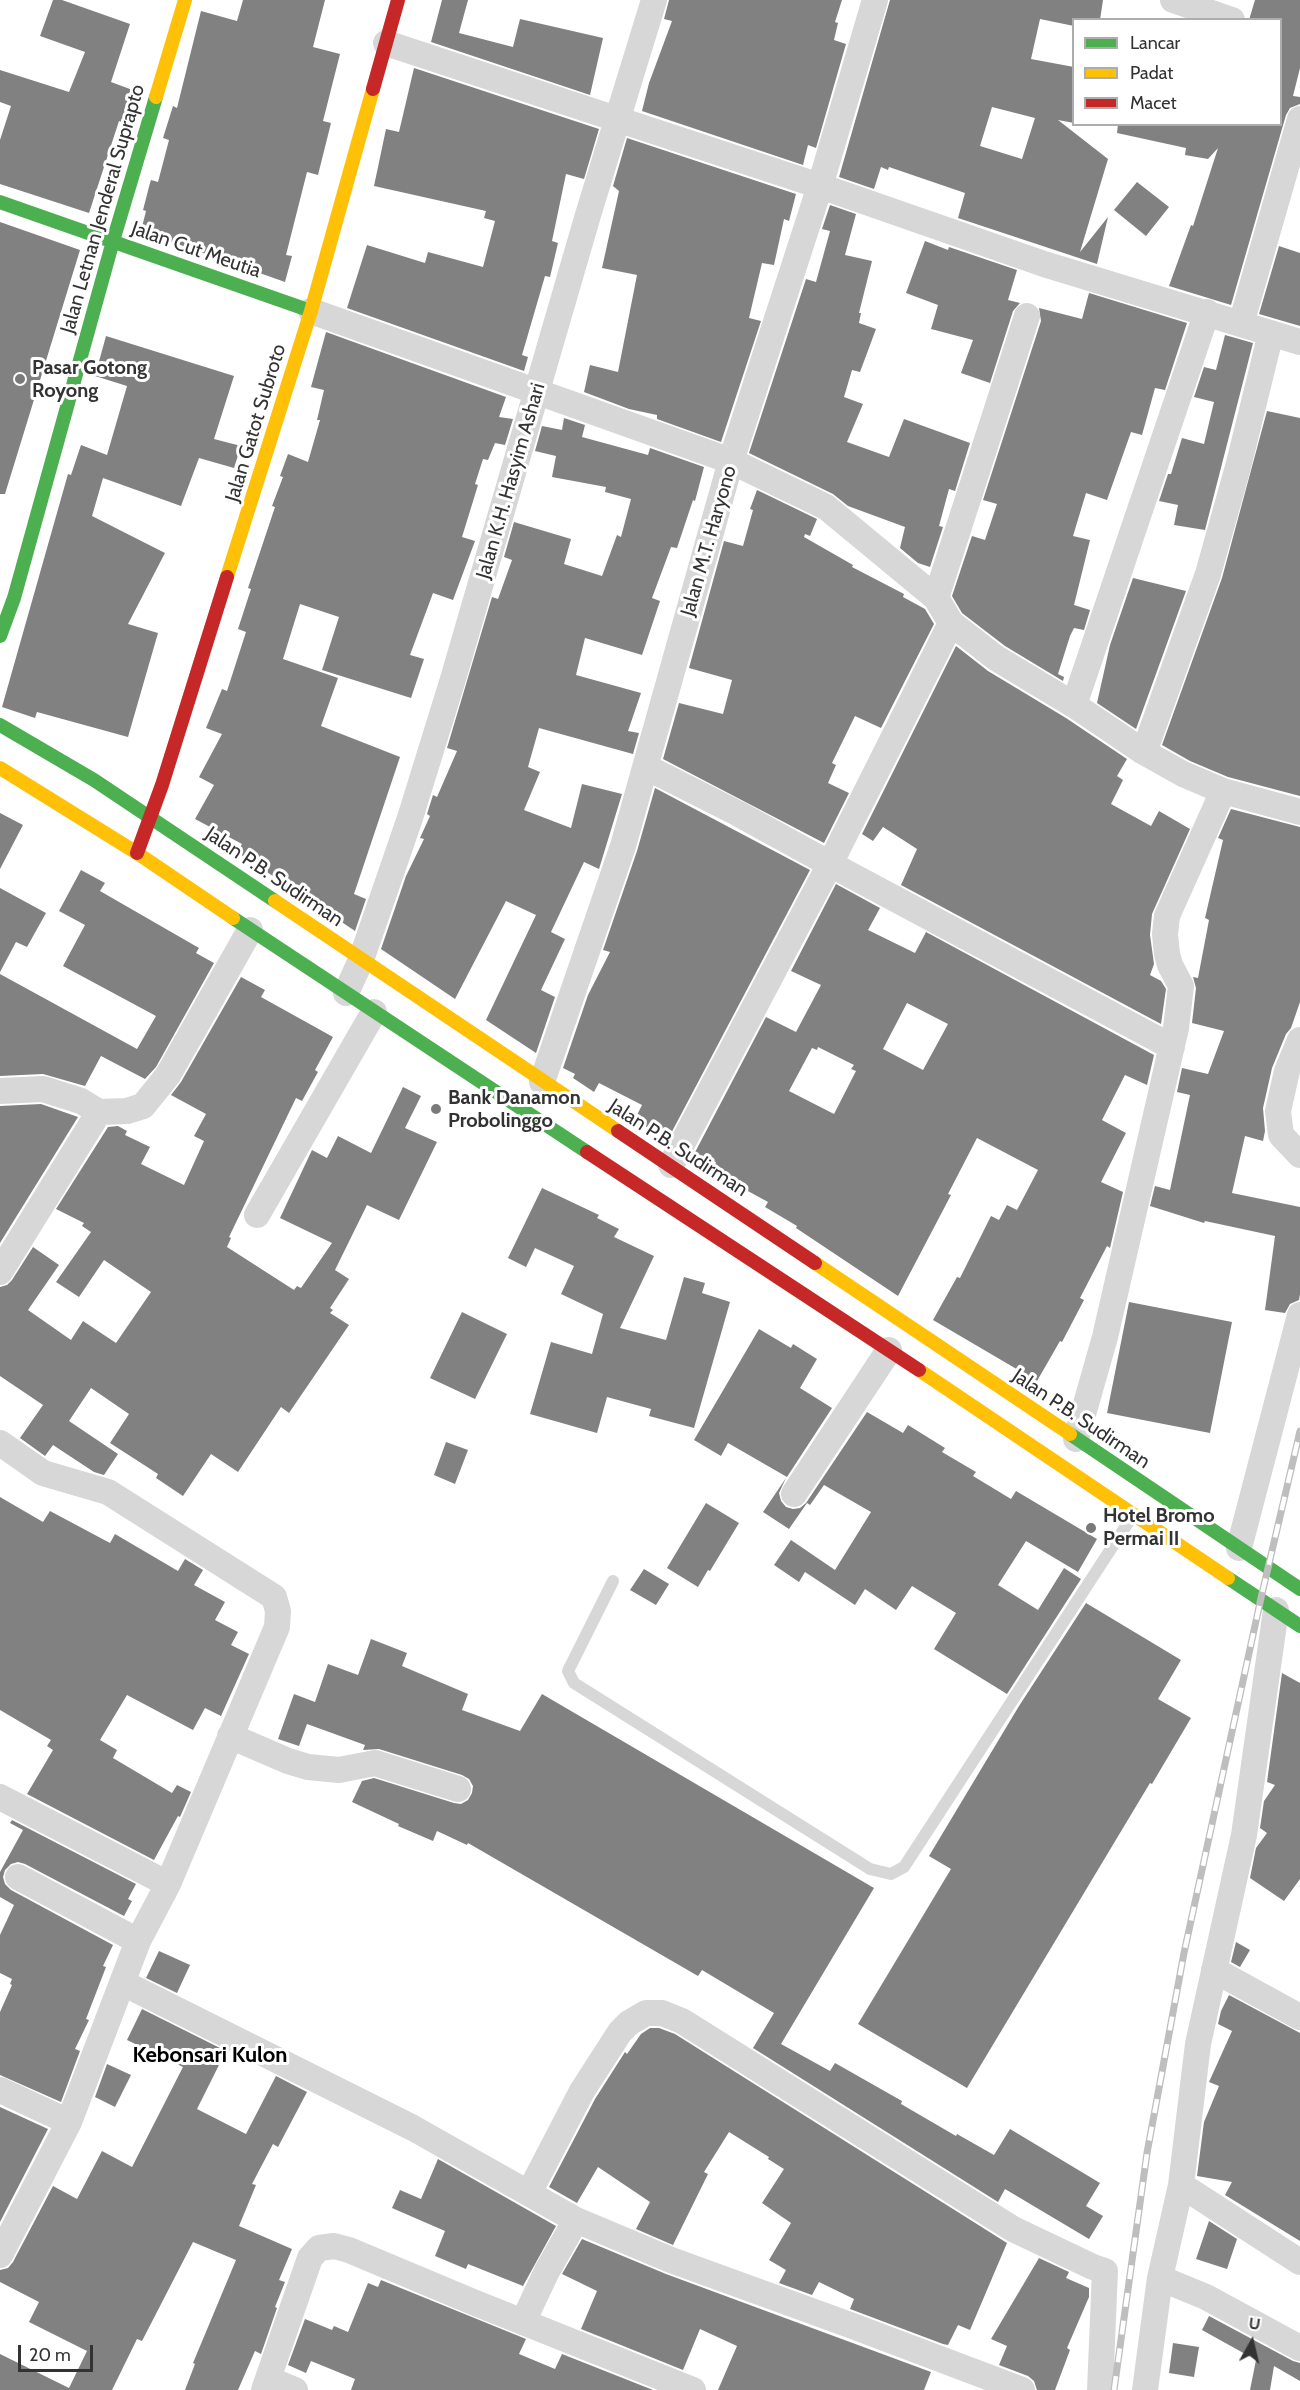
<!DOCTYPE html>
<html>
<head>
<meta charset="utf-8">
<style>
	body { margin:0 }
	#map { position:relative; width:1300px; height:2390px; overflow:hidden; background:#fff; font-family:Cabin,sans-serif }
	canvas { display:block }
	.legend { position:absolute; left:1072px; top:18px; width:210px; height:108px; box-sizing:border-box; background:#fff; border:2px solid #adadad; margin:0; padding:8px 10px; list-style:none; font-size:18px; color:#333 }
	.legend li { display:flex; align-items:center; gap:12px; height:30px }
	.legend b { width:30px; border:2px solid #adadad }
	.north { position:absolute; left:1222px; top:2312px; width:60px; height:60px; -webkit-text-stroke:4px #fff; paint-order:stroke; rotate:8deg; font-size:16px; font-weight:700; line-height:24px; text-align:center; color:#333 }
	.north::after { content:''; display:block; margin:auto; width:21px; height:27px; background:#333; clip-path:polygon(50% 0,100% 100%,50% 72%,0 100%) }
	.scale { position:absolute; left:18px; top:2345px; width:75px; height:27px; box-sizing:border-box; border:3px solid #333; border-top:0; padding-left:8px; font-size:18px; line-height:21px; white-space:nowrap; color:#333; -webkit-text-stroke:4px #fff; paint-order:stroke }
</style>
</head>
<body>
<div id="map">
<canvas width="1300" height="2390"></canvas>
<ul class="legend">
<li><b style="height:8px;background:#4caf50"></b>Lancar</li>
<li><b style="height:8px;background:#ffc107"></b>Padat</li>
<li><b style="height:8px;background:#c62828"></b>Macet</li>
</ul>
<div class="north">U</div>
<div class="scale">20 m</div>
</div>
<script>
const c = document.querySelector('canvas').getContext('2d');
c.lineJoin = 'round';
function fillPath(path, color) {
  c.fillStyle = color;
  c.fill(path, 'evenodd');
}
function poly(rows) {
  const path = new Path2D();
  for (const r of rows) {
    path.moveTo(r[0], r[1]);
    for (let i = 2; i < r.length; i += 2) path.lineTo(r[i], r[i + 1]);
  }
  return path;
}
function strokePath(path, color, width, dash) {
  c.strokeStyle = color;
  c.lineWidth = width;
  c.lineCap = dash ? 'butt' : 'round';
  c.setLineDash(dash || []);
  c.stroke(path);
}
function label(font, color, halo, rows, align = 'center') {
  c.font = font + ' Cabin,sans-serif';
  c.lineWidth = 6;
  c.setLineDash([]);
  c.textBaseline = 'middle';
  c.strokeStyle = halo;
  c.fillStyle = color;
  for (const [text, x, y, turn = 0] of rows) {
    c.save();
    c.translate(x, y);
    c.rotate((+turn || 0) * Math.PI / 180);
    c.textAlign = isNaN(turn) ? turn : align;
    if (halo) c.strokeText(text, 0, 0);
    c.fillText(text, 0, 0);
    c.restore();
  }
}
const building = poly([
	[53,0,62,0,130,24,111,82,138,92,128,124,119,121,89,213,0,184,0,140,11,106,0,102,0,70,69,92,85,52,40,36],
	[243,0,325,0,313,47,340,54,323,121,331,123,318,175,307,172,286,255,292,256,285,282,141,231,146,211,143,210,150,183,151,180,158,182,169,140,163,138,173,106,177,108,201,11,237,21],
	[442,0,468,0,459,33,513,47,520,19,603,38,590,95,431,42],
	[669,0,842,0,835,22,838,23,834,40,846,44,816,148,808,145,803,165,642,111,649,83,672,21,664,19],
	[890,0,1103,0,1100,20,1074,20,1074,26,1040,19,1031,59,1074,67,1074,123,1058,120,1108,159,1080,252,1108,217,1097,264,958,218,965,193,889,167,888,170,881,167,874,189,839,177],
	[992,107,1035,118,1022,159,980,146],
	[1255,0,1300,0,1300,68,1293,96,1300,97,1300,104,1290,108,1286,115,1231,305,1169,286,1191,225,1193,226,1218,148,1208,159,1185,155,1186,148,1117,133,1118,124,1281,124,1281,20,1249,20],
	[414,68,599,129,584,179,566,174,552,241,558,243,550,277,545,276,522,355,528,357,524,371,347,308,367,245,425,263,428,252,483,267,495,221,484,218,486,211,374,186,386,129,399,132],
	[627,138,796,194,789,221,784,219,774,265,762,263,749,318,761,321,721,442,657,419,657,415,629,409,584,392,590,365,618,372,637,275,602,268,619,191,613,186],
	[1137,182,1169,207,1146,236,1114,210],
	[830,205,856,214,845,255,872,261,859,313,861,313,859,323,876,329,860,372,852,370,844,397,863,404,847,442,889,457,904,419,970,443,955,491,949,489,939,526,943,527,930,567,918,563,900,548,905,527,848,506,833,494,749,453,806,279,816,282,830,231,822,229],
	[0,222,80,250,5,494,0,494],
	[925,241,948,250,949,247,1017,270,1008,300,1020,303,1013,311,990,383,961,373,973,340,931,329,938,305,906,293],
	[1279,246,1300,253,1300,326,1259,314],
	[1089,293,1187,323,1165,390,1155,388,1142,435,1131,432,1107,500,1086,493,1073,536,1090,540,1074,605,1090,610,1084,630,1074,628,1070,636,1058,674,1064,677,1063,681,1005,646,962,613,952,596,972,536,985,540,997,504,983,500,1041,321,1039,308,1082,319],
	[326,332,506,397,499,417,513,419,505,445,495,443,488,460,483,459,475,484,478,485,462,537,475,541,453,600,433,593,410,655,424,659,411,698,322,670,339,617,300,604,283,659,338,678,321,726,400,757,354,894,366,899,355,931,237,852,242,844,195,819,214,785,199,777,222,734,206,728,222,689,227,691,246,632,238,629,251,589,248,588,275,507,272,506,283,477,280,476,288,454,308,462,320,420,317,420,324,390,311,387],
	[1225,335,1253,343,1205,530,1174,525,1178,505,1159,501,1168,474,1171,474,1182,438,1204,444,1214,402,1194,397,1204,367,1216,370],
	[106,336,234,376,214,439,241,446,234,468,199,458,181,506,103,478,92,516,165,553,128,624,158,633,128,737,37,712,35,718,2,707,68,474,71,475,81,445,107,455,127,386,95,376],
	[1267,411,1300,418,1300,796,1228,777,1190,761,1162,745,1222,578],
	[564,418,585,425,582,437,648,455,650,448,704,467,695,501,693,500,677,548,671,547,652,598,660,601,642,655,585,638,576,675,641,693,628,731,639,733,633,754,539,728,528,767,540,772,524,810,571,828,582,784,622,794,599,869,584,862,551,932,565,939,541,990,555,997,536,1053,486,1020,536,915,506,901,455,999,381,949,406,876,424,839,420,838,430,816,427,814,433,795,437,797,457,751,447,748,492,597,498,599,512,560,504,557,514,522,571,539,564,564,602,576,617,535,621,537,631,499,605,492,606,487,552,477,556,456,535,451,542,426,562,430],
	[757,490,817,519,810,536,805,534,804,537,853,565,852,567,904,594,903,597,925,609,934,624,881,728,855,716,832,763,836,765,828,783,849,793,824,843,663,759,679,703,723,714,732,680,689,668,724,541,743,546,753,510,750,509],
	[1133,578,1186,591,1136,729,1097,703,1110,645],
	[956,646,988,671,1066,718,1127,759,1117,776,1123,780,1111,804,1151,826,1159,811,1190,829,1152,914,1150,935,1154,964,1150,975,1161,981,1166,989,1161,1024,901,885,917,849,883,827,873,841,862,834],
	[655,788,810,870,667,1141,635,1119,642,1105,599,1083,594,1092,573,1078,575,1074,563,1068,588,995,610,952,603,950,637,851],
	[1231,809,1300,827,1300,1002,1291,1028,1286,1034,1272,1068,1263,1108,1265,1131,1263,1141,1245,1136,1232,1193,1300,1207,1300,1294,1299,1300,1290,1304,1285,1313,1265,1310,1275,1236,1205,1221,1204,1223,1150,1206,1155,1186,1170,1190,1190,1095,1177,1092,1182,1068,1208,1074,1224,1031,1192,1023,1196,988,1193,977,1198,978,1209,920,1205,918,1223,840,1218,838],
	[0,813,23,825,0,869],
	[81,870,105,883,100,891,199,948,196,953,214,963,156,1067,145,1079,101,1056,85,1086,43,1074,0,1076,0,974,137,1049,156,1016,63,966,85,925,59,911],
	[836,884,880,908,868,930,915,953,926,932,1154,1055,1147,1085,1125,1075,1102,1120,1126,1133,1101,1182,1123,1192,1110,1248,1107,1246,1080,1298,1084,1300,1062,1342,1060,1341,1037,1381,933,1320,957,1277,960,1278,991,1216,999,1220,1007,1205,1017,1210,1038,1170,977,1138,948,1194,951,1195,898,1296,796,1228,797,1226,765,1207,768,1202,713,1172,716,1162,702,1156,699,1163,692,1158,766,1017,796,1032,821,985,791,971],
	[907,1003,948,1024,923,1070,883,1049],
	[818,1047,854,1065,851,1069,856,1071,834,1114,789,1091,812,1048,817,1050],
	[0,888,46,913,27,947,16,942,0,972],
	[241,977,265,990,261,997,333,1037,315,1070,318,1072,302,1101,296,1098,229,1237,231,1238,227,1247,294,1290,297,1286,301,1288,332,1243,280,1218,312,1150,327,1158,338,1136,371,1153,403,1087,421,1096,405,1128,437,1142,399,1220,367,1205,335,1270,349,1279,330,1308,333,1310,330,1313,349,1325,289,1413,281,1407,238,1472,211,1454,183,1496,156,1478,158,1474,110,1443,129,1414,91,1388,69,1421,118,1454,104,1475,94,1472,53,1445,45,1456,20,1438,43,1405,0,1376,0,1287,7,1285,12,1280,33,1247,59,1265,28,1310,71,1340,83,1321,116,1343,151,1292,104,1260,79,1297,56,1282,91,1232,82,1226,84,1223,56,1209,108,1127,118,1126,127,1131,125,1135,150,1147,141,1164,184,1185,204,1141,194,1136,206,1114,171,1095,181,1082],
	[41,1104,78,1117,0,1243,0,1106],
	[542,1188,599,1215,597,1218,619,1229,614,1237,654,1256,620,1328,666,1340,684,1277,705,1283,702,1293,730,1302,694,1428,649,1416,651,1409,607,1397,597,1433,530,1414,551,1342,592,1354,603,1314,561,1294,574,1266,535,1248,526,1267,508,1258],
	[1129,1302,1232,1322,1210,1433,1107,1413],
	[462,1312,507,1334,475,1399,430,1378],
	[759,1329,791,1348,793,1344,817,1359,800,1388,832,1408,787,1477,728,1443,721,1456,694,1440],
	[867,1412,903,1433,908,1425,945,1448,942,1452,976,1472,973,1476,1011,1499,1016,1491,1097,1539,1078,1572,1026,1541,998,1585,1038,1610,1064,1568,1081,1579,1007,1694,934,1649,956,1613,912,1586,896,1610,865,1589,855,1605,805,1572,799,1582,774,1565,791,1540,835,1570,871,1512,824,1485,810,1505,807,1503,789,1529,763,1512,786,1478,779,1493,781,1501,786,1507,793,1509,800,1508,806,1503],
	[446,1442,468,1450,455,1484,434,1475],
	[0,1497,43,1522,50,1511,110,1543,115,1534,178,1571,185,1559,203,1570,194,1585,225,1602,215,1620,238,1632,231,1645,249,1654,221,1716,205,1708,193,1730,127,1695,100,1740,117,1750,113,1758,172,1793,177,1785,191,1792,180,1817,178,1816,154,1860,27,1794,53,1750,47,1746,51,1740,0,1710],
	[706,1503,739,1523,710,1571,708,1570,698,1587,667,1568],
	[644,1569,669,1584,656,1605,630,1590],
	[1086,1603,1181,1660,1158,1699,1191,1718,1152,1784,1150,1783,967,2088,858,2024,951,1869,929,1856,1019,1706],
	[371,1639,407,1653,402,1666,468,1694,462,1710,520,1731,542,1694,874,1888,781,2044,830,2071,835,2063,902,2101,901,2104,956,2136,957,2134,994,2155,1010,2129,1100,2183,1086,2206,1103,2216,1089,2239,1005,2189,998,2202,753,2048,774,2013,702,1970,698,1976,468,1843,467,1845,437,1831,433,1841,398,1826,399,1824,352,1802,362,1781,374,1778,454,1803,461,1804,468,1800,472,1793,473,1786,469,1779,462,1775,379,1749,363,1750,365,1745,307,1724,299,1746,278,1739,294,1694,315,1702,328,1664,358,1675],
	[1282,1673,1300,1683,1300,1879,1284,1901,1250,1878,1256,1848,1267,1833,1260,1828,1264,1801,1275,1785,1267,1782],
	[12,1820,136,1884,128,1899,132,1901,124,1916,25,1864,18,1862,11,1864,5,1870,3,1877,5,1884,11,1890,113,1945,103,1966,106,1967,86,2019,89,2020,75,2049,80,2051,61,2102,0,2075,0,2012,12,1985,10,1984,12,1979,0,1973,0,1935,14,1905,0,1897,0,1872,23,1830,10,1823],
	[1236,1942,1250,1950,1240,1967,1231,1962],
	[159,1951,190,1965,177,1993,146,1978],
	[1229,1995,1300,2033,1300,2241,1225,2195,1232,2182,1197,2176,1204,2122,1219,2086,1209,2082,1232,2031,1218,2024,1221,2011],
	[142,2009,226,2051,197,2109,246,2134,276,2076,307,2092,278,2147,273,2144,252,2184,256,2185,239,2226,292,2249,279,2280,285,2282,275,2307,277,2308,261,2354,255,2351,238,2390,185,2390,195,2364,193,2363,236,2260,193,2242,142,2341,137,2339,112,2390,0,2390,0,2354,69,2388,87,2351,29,2322,39,2302,0,2282,0,2270,8,2268,13,2262,53,2186,77,2199,102,2151,132,2167,183,2067,127,2040],
	[650,2028,659,2028,675,2034,1007,2243,970,2330,958,2325,948,2345,943,2344,850,2309,854,2299,819,2282,812,2295,779,2283,786,2270,769,2260,791,2223,762,2203,784,2169,768,2159,769,2157,729,2132,704,2172,708,2174,673,2245,636,2229,650,2202,598,2167,577,2203,549,2187,595,2099,625,2052,627,2054,641,2034],
	[107,2064,131,2075,115,2107,95,2097],
	[0,2107,48,2129,0,2222],
	[438,2159,556,2226,523,2286,468,2264,466,2269,435,2256,445,2231,392,2208,400,2190,421,2199],
	[1209,2221,1237,2239,1227,2269,1196,2259],
	[582,2239,666,2274,931,2372,924,2390,718,2390,737,2346,700,2329,683,2370,581,2329,597,2291,562,2274],
	[1039,2258,1069,2272,1066,2278,1089,2288,1089,2297,1067,2348,1070,2350,1055,2390,1037,2390,1034,2381,1028,2376,999,2365,1007,2346,991,2339],
	[381,2280,526,2339,519,2354,555,2369,562,2354,653,2390,351,2390,355,2379,311,2361,306,2373,288,2365,305,2319,332,2330,334,2326,348,2332,368,2283,378,2287],
	[1209,2316,1293,2361,1300,2363,1300,2381,1274,2366,1270,2390,1250,2390,1256,2360,1202,2330],
	[1173,2343,1199,2347,1194,2377,1169,2373]
]);
const lane = poly([
	[613,1581,568,1671,574,1683,870,1869,891,1874,904,1867,1133,1515]
]);
const street = poly([
	[1173,0,1232,20],
	[386,43,820,186,1044,264,1300,342],
	[311,311,731,461,826,507,936,598,951,623,996,658,1074,705,1142,751,1183,774,1223,791,1300,812],
	[1241,324,1300,119],
	[936,598,1027,316],
	[1074,705,1207,312],
	[1142,751,1148,741,1208,574,1238,467,1271,333],
	[646,767,737,813,830,864,1172,1047],
	[346,993,361,960,410,818,453,679,588,215,654,0],
	[1300,1040,1287,1071,1278,1111,1281,1135,1300,1155],
	[542,1082,623,846,731,461,820,186,875,0],
	[0,1091,43,1089,81,1101,99,1112,0,1272],
	[99,1112,127,1111,143,1106,168,1075,250,930],
	[671,1165,830,864,951,623],
	[257,1215,374,1012],
	[1076,1439,1105,1337,1176,1028,1181,986,1170,965,1167,954,1165,934,1167,916,1223,791],
	[0,1443,43,1473,108,1492,274,1597,278,1611,277,1627,168,1884,138,1941,69,2122,0,2255],
	[794,1494,889,1350],
	[1239,1548,1300,1315],
	[230,1736,288,1761,308,1767,339,1770,375,1763,458,1789],
	[0,1797,168,1884],
	[18,1877,138,1941],
	[1214,1970,1300,2017],
	[123,1983,413,2128,576,2220,671,2260,850,2325,1022,2390],
	[0,2090,69,2122],
	[1181,2185,1300,2262],
	[529,2193,582,2091,620,2032,629,2023,646,2013,662,2013,682,2021,1013,2229,1093,2267,1105,2271,1100,2390],
	[1160,2278,1206,2297,1300,2348],
	[523,2322,547,2271,576,2220],
	[268,2379,295,2390],
	[264,2390,310,2258,319,2248,334,2246,349,2250,473,2302,693,2390],
	[1145,2390,1160,2278,1181,2185,1198,2044,1244,1835,1276,1610]
]);
const fast = poly([
	[0,202,311,311],
	[0,636,14,598,113,241,156,97],
	[0,725,94,780,275,901],
	[233,918,587,1152],
	[1070,1434,1300,1589],
	[1228,1578,1300,1626]
]);
const slow = poly([
	[156,97,185,0],
	[227,577,311,311,373,89],
	[0,768,137,853,233,918],
	[275,901,618,1131],
	[815,1263,1070,1434],
	[919,1370,1228,1578]
]);
const jam = poly([
	[373,89,398,0],
	[137,853,162,785,227,577],
	[618,1131,815,1263],
	[587,1152,919,1370]
]);
const rail = poly([
	[1114,2390,1147,2153,1184,1953,1261,1598,1300,1431]
]);
const markers = [
	[20,379,6,"#7a7a7a"],
	[436,1109,6,"#7a7a7a"],
	[1091,1528,6,"#7a7a7a"]
];
const streetNames = [
	["Jalan Letnan Jenderal Suprapto",103,209,-74],
	["Jalan Cut Meutia",196,250,19],
	["Jalan Gatot Subroto",256,423,-73],
	["Jalan K.H. Hasyim Ashari",511,481,-74],
	["Jalan M.T. Haryono",709,541,-74],
	["Jalan P.B. Sudirman",274,877,34],
	["Jalan P.B. Sudirman",678,1148,33],
	["Jalan P.B. Sudirman",1081,1419,34]
];
const poiNames = [
	["Pasar Gotong",32,368],
	["Royong",32,391],
	["Bank Danamon",448,1098],
	["Probolinggo",448,1121],
	["Hotel Bromo",1103,1516],
	["Permai II",1103,1539]
];
const quarterNames = [
	["Kebonsari Kulon",210,2056]
];
fillPath(building, '#818181');
strokePath(lane, '#d7d7d7', 12);
strokePath(street, '#d7d7d7', 26);
strokePath(fast, '#4caf50', 14);
strokePath(slow, '#ffc107', 14);
strokePath(jam, '#c62828', 14);
strokePath(rail, '#bebebe', 7);
strokePath(rail, '#fff', 4.5, [14]);
for (const [x, y, r, color] of markers) {
  const dot = new Path2D();
  dot.arc(x, y, r, 0, 2 * Math.PI);
  c.fillStyle = color;
  c.fill(dot);
  strokePath(dot, '#fff', 2);
}
label('20px', '#333', '#fff', streetNames);
label('bold 20px', '#333', '#fff', poiNames, 'left');
label('bold 22px', '#000', '#fff', quarterNames);
</script>
</body>
</html>
